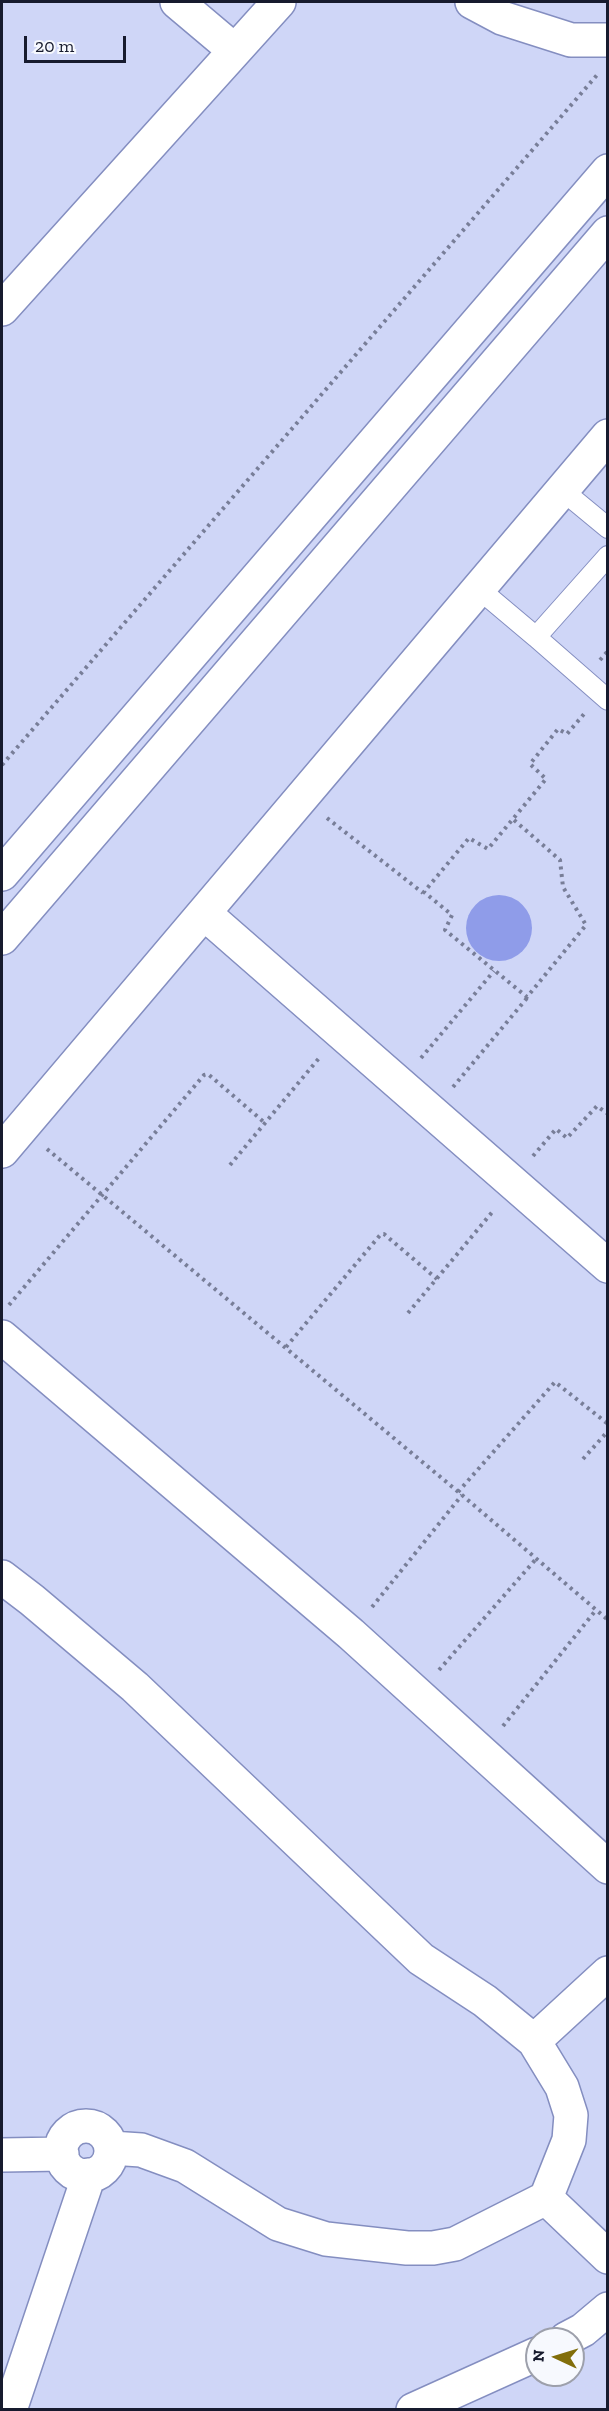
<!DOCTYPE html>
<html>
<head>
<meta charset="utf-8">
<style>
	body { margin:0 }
	#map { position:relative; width:609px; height:2411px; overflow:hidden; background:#cfd6f7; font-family:"Zilla Slab",serif }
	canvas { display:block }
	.frame { position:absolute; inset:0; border:3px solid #171b2e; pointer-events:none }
	.north { position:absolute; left:525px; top:2327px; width:60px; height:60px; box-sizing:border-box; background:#f7f9fe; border:2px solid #9da0ab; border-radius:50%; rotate:274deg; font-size:16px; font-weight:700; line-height:24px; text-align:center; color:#171b2e }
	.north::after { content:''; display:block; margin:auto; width:21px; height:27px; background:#826e0b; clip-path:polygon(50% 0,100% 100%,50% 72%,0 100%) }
	.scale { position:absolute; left:24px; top:36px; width:102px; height:27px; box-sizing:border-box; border:3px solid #171b2e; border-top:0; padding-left:8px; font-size:18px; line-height:21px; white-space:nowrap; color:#171b2e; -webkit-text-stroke:4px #f7f9fe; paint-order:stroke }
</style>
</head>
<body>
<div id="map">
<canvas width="609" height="2411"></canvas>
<div class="frame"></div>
<div class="north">N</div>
<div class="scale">20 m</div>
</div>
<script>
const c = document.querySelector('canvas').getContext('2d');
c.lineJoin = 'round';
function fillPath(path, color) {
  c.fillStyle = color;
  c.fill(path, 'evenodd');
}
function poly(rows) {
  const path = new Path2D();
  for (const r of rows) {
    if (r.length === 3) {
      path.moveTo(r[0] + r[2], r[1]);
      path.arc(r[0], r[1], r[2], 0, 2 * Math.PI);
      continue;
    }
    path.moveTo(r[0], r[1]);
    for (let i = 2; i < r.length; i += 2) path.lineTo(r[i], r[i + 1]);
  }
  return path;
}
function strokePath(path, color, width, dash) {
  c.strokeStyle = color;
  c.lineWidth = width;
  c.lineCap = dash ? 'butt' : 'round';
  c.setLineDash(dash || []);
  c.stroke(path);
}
const water = poly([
	[499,928,33]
]);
const path = poly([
	[600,660,608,651],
	[2,765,597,75],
	[327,818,423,893],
	[514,820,560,860,563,887,586,925,527,997,445,930,452,915,424,892,469,838,488,849,546,779,530,764,558,729,567,734,584,714],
	[421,1058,494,971],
	[453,1087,527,998],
	[47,1149,462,1495,608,1620],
	[533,1156,556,1129,567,1138,597,1106,608,1114],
	[230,1165,320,1057],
	[9,1305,204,1075,208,1074,265,1123],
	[408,1313,494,1210],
	[286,1347,381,1234,384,1234,437,1279],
	[583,1459,608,1431],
	[458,1492,555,1382,608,1424],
	[372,1607,462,1495],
	[439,1670,536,1559],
	[503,1726,596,1610]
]);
const lane = poly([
	[562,490,608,528],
	[479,589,536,637,608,556],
	[536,637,608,700]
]);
const street = poly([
	[177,2,234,50],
	[472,2,502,18,571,40,608,40],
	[2,309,279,2],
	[204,913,608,1266],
	[2,1151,608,436],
	[2,1337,351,1634,608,1867],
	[2,1577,32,1600,135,1687,421,1959,485,2001,534,2041,562,2087,571,2115,569,2140,546,2198,455,2244,433,2248,407,2248,326,2239,278,2224,185,2166,141,2150,111,2148],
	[534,2041,608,1973],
	[86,2151,25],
	[2,2155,62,2154],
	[546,2198,608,2257],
	[566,2339,583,2330,608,2309],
	[10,2410,89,2175],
	[413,2410,537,2354]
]);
const secondary = poly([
	[2,874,608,171],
	[2,938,608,233]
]);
fillPath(water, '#8f9ce9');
strokePath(lane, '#848ec0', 22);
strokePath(street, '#848ec0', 36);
strokePath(secondary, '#848ec0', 36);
strokePath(path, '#787e98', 4, [3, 4.5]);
strokePath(lane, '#fff', 20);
strokePath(street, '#fff', 33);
strokePath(secondary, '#fff', 33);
</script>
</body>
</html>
